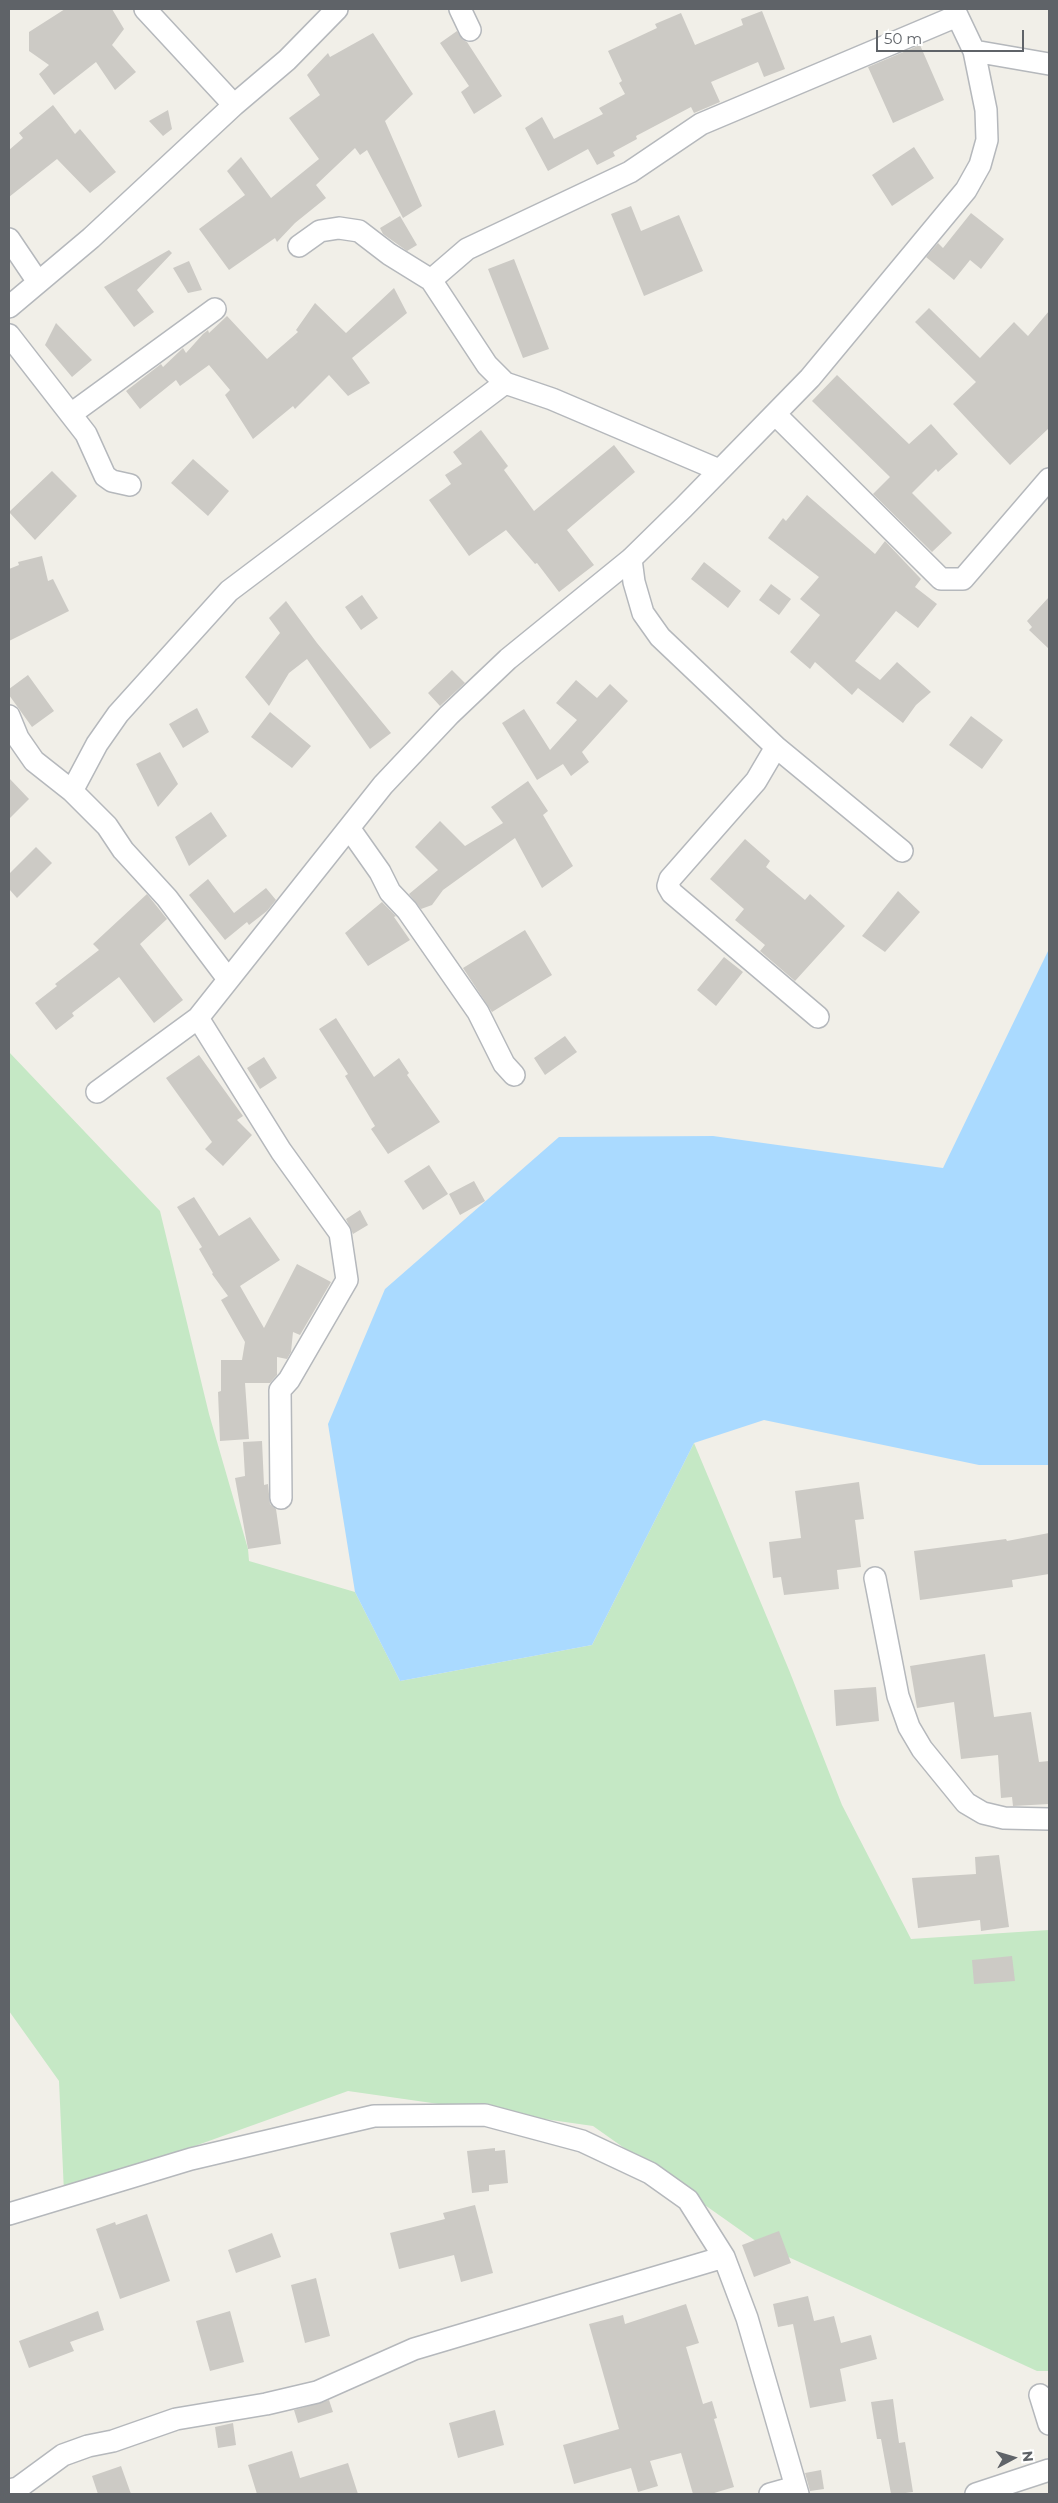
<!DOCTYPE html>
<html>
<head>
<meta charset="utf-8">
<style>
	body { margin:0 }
	#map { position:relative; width:1058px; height:2503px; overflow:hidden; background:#f1efe8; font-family:Montserrat,sans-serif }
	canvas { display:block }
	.frame { position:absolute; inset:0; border:10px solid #5f6368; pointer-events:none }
	.north { position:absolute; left:988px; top:2433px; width:50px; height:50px; -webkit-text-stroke:4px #fff; paint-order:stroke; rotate:84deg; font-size:14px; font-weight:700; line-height:20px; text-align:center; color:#5f6368 }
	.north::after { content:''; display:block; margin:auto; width:18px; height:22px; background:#5f6368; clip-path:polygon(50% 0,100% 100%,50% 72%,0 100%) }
	.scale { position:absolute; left:876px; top:30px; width:148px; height:22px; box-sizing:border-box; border:2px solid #5f6368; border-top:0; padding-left:6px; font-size:15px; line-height:18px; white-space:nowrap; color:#5f6368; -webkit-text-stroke:4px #fff; paint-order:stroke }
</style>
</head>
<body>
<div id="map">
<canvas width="1058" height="2503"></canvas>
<div class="frame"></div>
<div class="north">N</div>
<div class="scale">50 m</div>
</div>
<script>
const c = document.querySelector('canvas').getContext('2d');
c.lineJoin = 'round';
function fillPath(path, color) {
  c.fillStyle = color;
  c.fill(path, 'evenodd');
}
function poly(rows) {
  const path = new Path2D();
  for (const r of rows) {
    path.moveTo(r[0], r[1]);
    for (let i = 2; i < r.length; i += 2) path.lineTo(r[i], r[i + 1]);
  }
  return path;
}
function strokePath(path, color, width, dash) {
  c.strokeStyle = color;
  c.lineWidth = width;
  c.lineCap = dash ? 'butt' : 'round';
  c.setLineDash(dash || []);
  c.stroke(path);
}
const green = poly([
	[9,1052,160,1211,209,1414,248,1549,249,1561,355,1592,400,1681,592,1645,694,1443,789,1670,842,1805,911,1939,1049,1930,1049,2371,1037,2371,760,2244,593,2126,348,2091,64,2193,59,2081,9,2011]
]);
const water = poly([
	[1049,949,1049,1465,979,1465,764,1420,694,1443,592,1645,400,1681,355,1592,328,1424,385,1289,559,1137,713,1136,943,1168]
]);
const building = poly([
	[65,9,112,9,124,29,112,45,136,72,115,90,96,62,54,95,39,74,49,65,29,51,29,32],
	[762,11,785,69,764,77,758,62,711,82,720,102,694,113,691,107,636,136,637,139,613,152,615,156,597,165,588,149,548,171,525,128,542,117,554,139,603,114,599,108,625,94,619,83,622,81,608,51,657,28,655,24,681,13,695,45,743,25,741,19],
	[457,31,463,40,467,42,502,96,474,114,461,92,469,86,440,43],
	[373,33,413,94,385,121,422,206,403,218,367,150,360,155,355,148,316,185,326,198,295,223,277,242,275,238,229,270,199,229,245,195,227,171,241,157,271,198,319,159,289,118,320,95,307,75,328,53,330,57],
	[920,45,944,100,893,123,868,67],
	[53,105,75,134,80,129,116,172,90,193,57,159,9,197,9,150,23,138,19,133],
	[168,110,172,129,163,136,149,121],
	[914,147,934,178,892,206,872,175],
	[631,206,641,231,679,215,703,271,644,296,611,214],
	[971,213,1004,239,981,269,970,260,954,280,926,257,938,243,943,248],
	[400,216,417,245,407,251,383,234,380,228],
	[169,250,172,253,137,290,154,312,134,327,104,287],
	[514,259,549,349,523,358,488,269],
	[189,261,202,290,188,293,173,268],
	[394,288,407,313,352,358,370,383,348,396,329,375,295,409,293,406,253,439,225,395,230,390,209,365,180,386,176,380,140,409,126,391,161,364,163,367,183,348,186,353,203,334,208,330,209,333,227,316,267,359,298,332,296,330,315,303,346,333],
	[929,308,980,358,1014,322,1028,336,1049,311,1049,428,1010,465,953,404,976,382,915,322],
	[56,323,92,360,72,377,45,345],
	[837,375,909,444,931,424,958,454,938,472,936,469,912,493,952,533,932,552,873,494,890,477,812,401],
	[481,430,508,466,504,470,534,511,614,445,635,472,567,530,594,565,559,592,537,563,535,564,506,530,469,556,429,500,451,484,445,475,462,464,453,452],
	[193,459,229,491,208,516,171,483],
	[52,471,77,496,35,540,9,512],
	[807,495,875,554,885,541,921,579,915,587,937,604,918,628,896,611,855,661,880,680,897,662,931,692,916,705,903,723,858,688,852,695,815,662,810,669,790,652,820,615,800,599,819,577,768,538,783,518,786,521],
	[42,556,48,581,53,579,69,611,9,641,9,569,19,565,18,562],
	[704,562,741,591,728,608,691,579],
	[771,584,791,599,779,615,759,600],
	[362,595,378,618,361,630,345,607],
	[1049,597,1049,649,1029,630,1032,627,1027,621],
	[286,601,317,643,391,733,370,749,307,659,289,673,269,706,245,677,280,633,269,618],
	[452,670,465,683,440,706,428,693],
	[28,675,54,711,32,727,9,695,9,689],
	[576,680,597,698,610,684,628,701,582,752,589,762,571,776,563,764,537,780,502,723,524,709,550,750,577,720,556,703],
	[197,708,209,732,183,748,169,724],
	[270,712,311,746,292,768,251,737],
	[971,716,1003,740,982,769,949,745],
	[160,752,178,784,158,807,136,764],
	[9,778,29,799,9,819],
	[528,781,548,811,543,815,573,866,542,888,515,838,443,890,432,905,421,909,409,894,438,870,415,847,440,821,465,846,503,823,491,807],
	[211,812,227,836,189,866,175,837],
	[745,839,770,861,766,867,805,900,810,894,845,926,795,981,760,951,765,945,735,920,744,909,710,879],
	[36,847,52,863,17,898,9,889,9,874],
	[208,879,234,913,266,888,276,900,267,911,249,925,247,922,225,940,189,895],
	[898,891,920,912,885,952,862,936],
	[147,894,167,919,140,944,183,1000,154,1023,119,977,72,1013,74,1016,56,1030,35,1003,57,986,55,984,99,950,93,944],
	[382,902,396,916,394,917,410,940,368,966,345,933],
	[525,930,552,975,492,1012,463,968],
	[724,957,743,972,716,1006,697,990],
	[336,1018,374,1077,399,1058,409,1073,407,1075,440,1122,388,1154,371,1129,375,1126,345,1076,348,1074,319,1029],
	[565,1036,577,1052,545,1075,534,1058],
	[199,1055,243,1116,237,1120,252,1135,223,1166,205,1149,212,1142,166,1078],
	[264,1057,277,1078,260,1089,247,1068],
	[429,1165,448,1194,423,1210,404,1181],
	[474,1181,485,1201,460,1215,449,1194],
	[194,1197,219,1236,250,1217,280,1260,240,1286,264,1328,297,1264,331,1282,300,1335,293,1332,291,1352,287,1359,277,1357,277,1375,270,1383,245,1383,249,1439,220,1441,218,1392,221,1391,221,1360,242,1360,245,1342,221,1300,228,1296,212,1274,213,1273,199,1249,202,1247,177,1207],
	[360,1210,368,1225,353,1234,346,1219],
	[262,1441,264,1485,268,1484,270,1504,276,1509,281,1544,248,1549,235,1478,245,1476,243,1442],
	[859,1482,864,1519,855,1520,861,1567,837,1570,839,1589,784,1595,781,1577,773,1578,769,1542,801,1538,795,1491],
	[1049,1533,1049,1574,1012,1580,1013,1587,920,1600,914,1551,1006,1539,1007,1541],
	[985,1654,994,1717,1031,1712,1039,1762,1049,1761,1049,1804,1013,1806,1012,1797,1001,1798,998,1755,961,1759,954,1702,917,1708,910,1666],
	[876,1687,879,1721,836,1726,834,1690],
	[999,1855,1009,1927,981,1931,980,1920,918,1928,912,1878,976,1874,975,1857],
	[1012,1956,1015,1981,974,1984,972,1960],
	[495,2148,495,2151,505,2150,508,2183,489,2185,489,2191,472,2193,467,2151],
	[475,2205,493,2273,461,2282,454,2255,399,2269,390,2233,445,2219,443,2213],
	[147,2214,170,2281,120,2299,96,2229,115,2222,116,2225],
	[779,2231,791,2263,754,2277,742,2245],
	[272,2233,281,2257,236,2273,228,2250],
	[316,2278,330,2336,305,2343,291,2285],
	[808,2296,814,2321,834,2316,841,2343,871,2335,877,2359,840,2369,846,2401,810,2408,793,2324,778,2327,773,2304],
	[686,2304,699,2343,686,2347,703,2404,712,2401,717,2418,714,2419,734,2487,711,2494,693,2494,681,2453,650,2461,658,2486,638,2492,631,2468,574,2484,563,2445,619,2429,589,2324,623,2315,625,2324],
	[98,2311,104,2330,70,2342,74,2351,29,2368,19,2341],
	[230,2311,244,2362,210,2371,196,2321],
	[893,2399,899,2443,905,2442,913,2492,898,2494,891,2494,881,2439,877,2439,871,2402],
	[329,2400,333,2412,298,2423,294,2410],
	[495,2410,504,2445,458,2458,449,2423],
	[233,2423,236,2445,218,2448,215,2427],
	[292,2451,300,2478,348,2463,358,2494,257,2494,248,2465],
	[121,2466,131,2494,98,2494,92,2476],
	[821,2470,824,2489,810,2491,805,2473]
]);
const minor = poly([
	[145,9,234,105],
	[460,9,470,30],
	[974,51,1049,64],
	[9,239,38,282],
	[299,246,320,231,339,228,359,231,389,254,431,280],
	[9,307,91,238,234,105,287,60,337,9],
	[9,335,86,434,105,476,112,481,130,485],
	[71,414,215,309],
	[775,414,941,579,963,579,1049,479],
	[719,470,552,399,505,383,487,365,431,280,467,249,630,172,701,124,957,16],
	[631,559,634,582,643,613,660,637,776,747,756,781,670,879,668,886,672,893,818,1017],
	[9,716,18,738,34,761,72,791,107,826,123,850,167,898,228,979],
	[776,747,902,851],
	[72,791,97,744,118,714,229,591,505,383],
	[349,828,380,872,390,892,407,910,478,1012,504,1064,514,1075],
	[198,1018,281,1151,340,1233,347,1280,289,1380,280,1390,281,1498],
	[97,1092,198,1018,383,785,449,715,508,659,631,559,683,508,810,378,966,190,980,165,987,140,986,110,974,51,954,9],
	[875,1578,898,1696,909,1727,922,1749,966,1803,983,1813,1004,1818,1049,1819],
	[9,2214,191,2159,374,2116,485,2115,582,2141,650,2173,688,2200,724,2257,747,2318,798,2494],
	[1040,2395,1049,2424],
	[9,2490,18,2488,63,2455,88,2446,113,2441,176,2419,266,2404,317,2392,414,2349,724,2257],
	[770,2494,795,2487],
	[976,2494,1049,2470]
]);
fillPath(green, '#c5e8c5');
fillPath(water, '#aadaff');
fillPath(building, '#cccac5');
strokePath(minor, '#b5b8bc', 24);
strokePath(minor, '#fff', 21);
</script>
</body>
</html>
